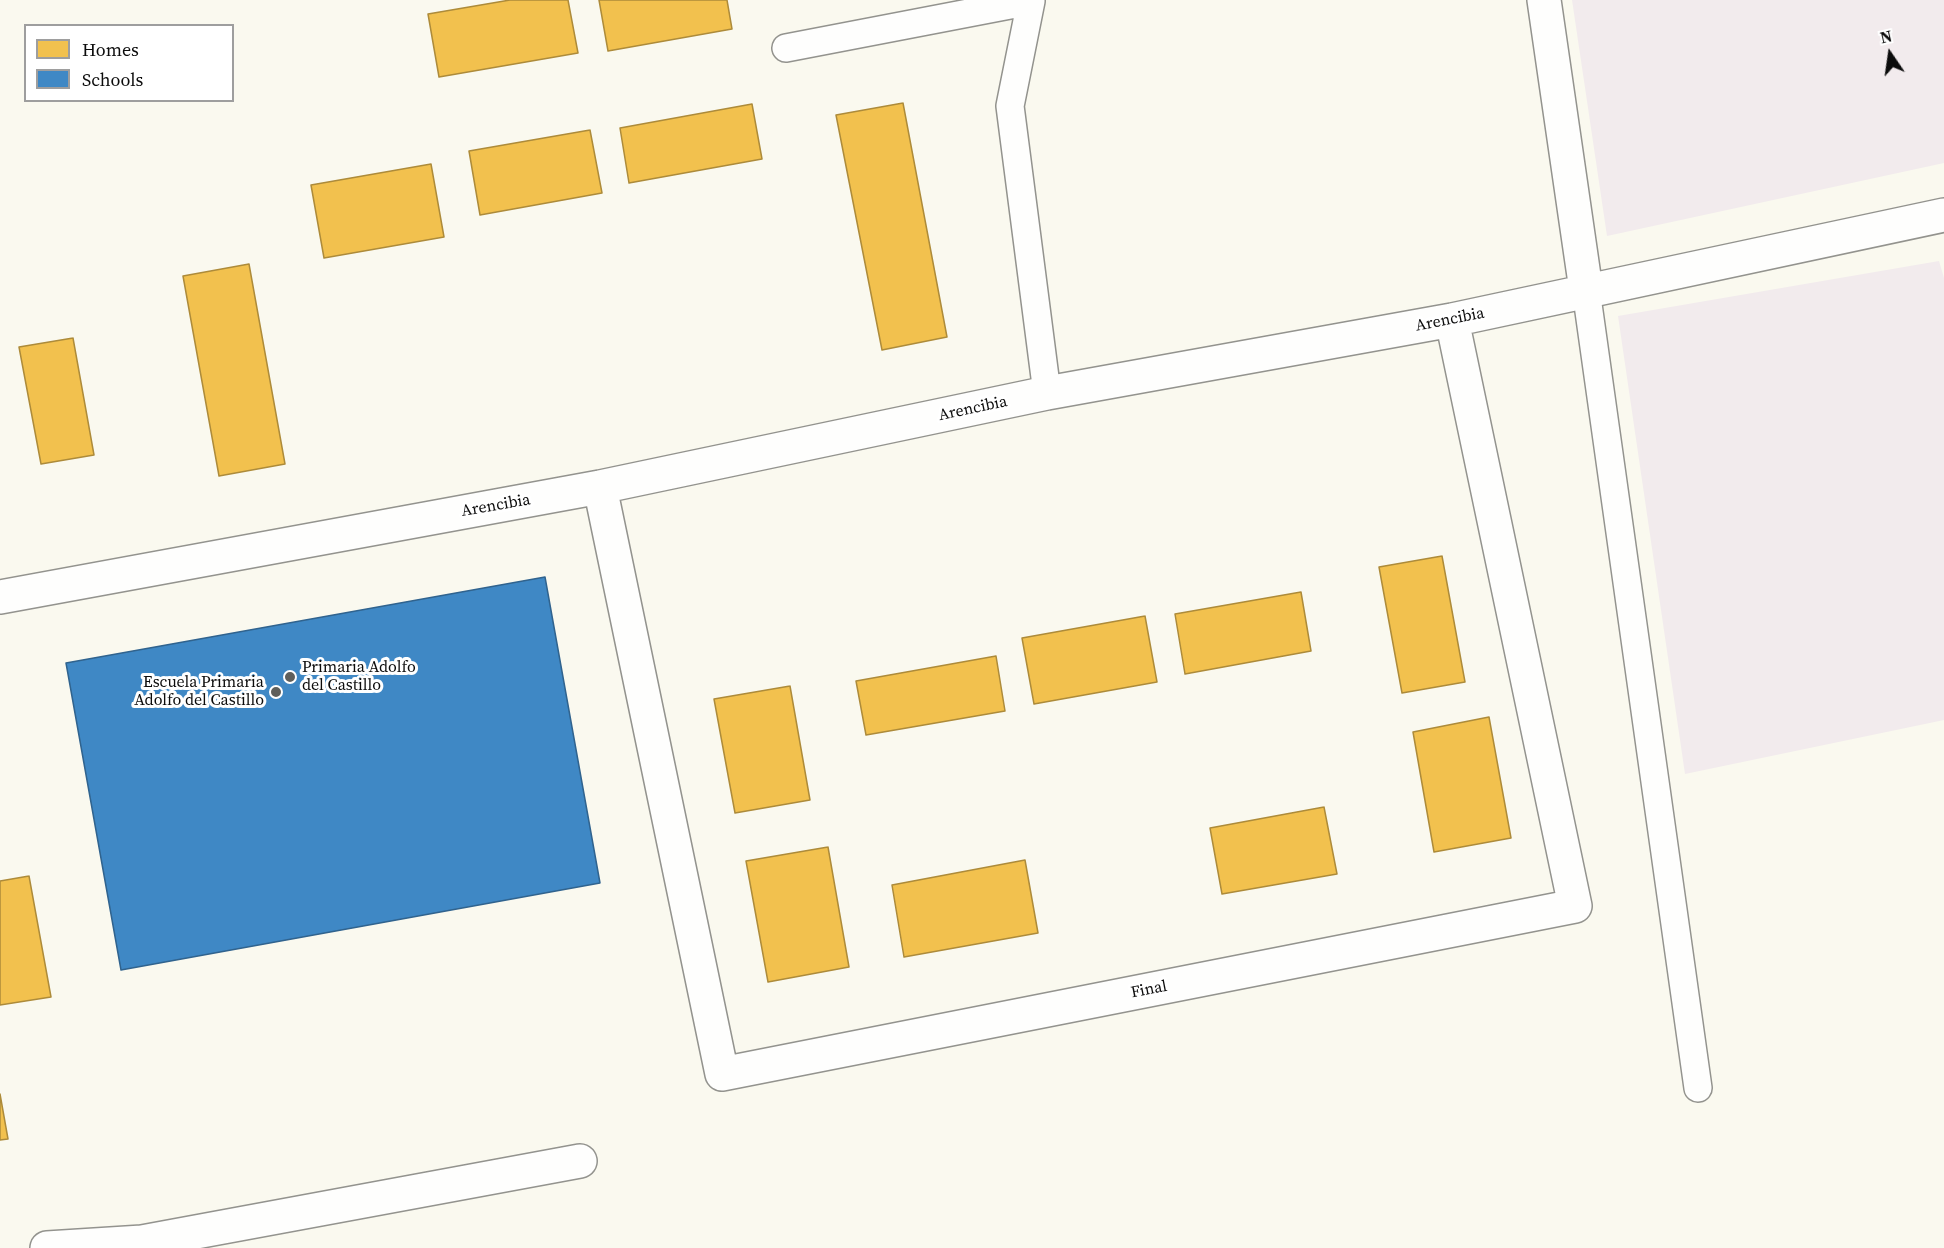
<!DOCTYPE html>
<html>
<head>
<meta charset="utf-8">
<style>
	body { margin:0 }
	#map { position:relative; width:1944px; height:1248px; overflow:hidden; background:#faf9ef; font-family:"Source Serif 4",serif }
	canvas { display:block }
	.legend { position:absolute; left:24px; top:24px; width:210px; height:78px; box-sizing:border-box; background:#fff; border:2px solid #9e9e9e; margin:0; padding:8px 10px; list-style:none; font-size:18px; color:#0c0c0c }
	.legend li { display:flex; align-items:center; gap:12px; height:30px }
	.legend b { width:30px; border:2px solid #9e9e9e }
	.north { position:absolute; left:1860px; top:24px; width:60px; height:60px; -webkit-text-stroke:4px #fff; paint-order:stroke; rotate:347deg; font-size:16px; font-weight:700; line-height:24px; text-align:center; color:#0c0c0c }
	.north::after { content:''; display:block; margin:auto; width:21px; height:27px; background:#0c0c0c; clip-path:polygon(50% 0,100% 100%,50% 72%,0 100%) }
</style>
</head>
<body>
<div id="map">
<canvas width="1944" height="1248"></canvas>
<ul class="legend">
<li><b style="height:16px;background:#f2c14e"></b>Homes</li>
<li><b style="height:16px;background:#3f88c5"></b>Schools</li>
</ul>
<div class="north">N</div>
</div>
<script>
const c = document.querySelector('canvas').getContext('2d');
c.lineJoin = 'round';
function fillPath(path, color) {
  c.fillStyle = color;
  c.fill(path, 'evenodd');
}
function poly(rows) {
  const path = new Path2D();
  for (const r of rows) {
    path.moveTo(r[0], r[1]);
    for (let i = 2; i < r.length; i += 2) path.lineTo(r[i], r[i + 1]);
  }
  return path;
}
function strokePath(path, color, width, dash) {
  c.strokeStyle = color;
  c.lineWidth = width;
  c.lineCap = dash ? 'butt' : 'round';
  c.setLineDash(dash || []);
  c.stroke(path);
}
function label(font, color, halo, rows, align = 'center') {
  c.font = font + ' "Source Serif 4",serif';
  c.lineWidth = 6;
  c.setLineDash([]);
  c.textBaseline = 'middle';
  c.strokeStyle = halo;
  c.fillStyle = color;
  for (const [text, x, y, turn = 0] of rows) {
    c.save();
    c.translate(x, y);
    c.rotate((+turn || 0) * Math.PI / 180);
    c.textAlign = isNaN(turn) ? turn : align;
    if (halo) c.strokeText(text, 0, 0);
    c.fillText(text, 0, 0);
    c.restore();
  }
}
const industrial = poly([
	[1572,0,1944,0,1944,163,1607,236],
	[1939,261,1944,278,1944,720,1685,774,1618,316]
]);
const homes = poly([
	[510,0,568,0,578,53,439,77,428,14,510,0],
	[599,0,727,0,732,29,608,51,599,0],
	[903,103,947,337,882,350,836,115,903,103],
	[752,104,762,159,629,183,620,128,752,104],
	[590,130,602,193,480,215,469,151,590,130],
	[431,164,444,237,324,258,311,185,431,164],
	[249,264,285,464,219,476,183,276,249,264],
	[73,338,94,455,41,464,19,347,73,338],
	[1442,556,1465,682,1402,693,1379,567,1442,556],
	[1301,592,1311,651,1185,674,1175,614,1301,592],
	[1145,616,1157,682,1034,704,1022,638,1145,616],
	[996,656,1005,711,866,735,856,681,996,656],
	[790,686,810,800,735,813,714,699,790,686],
	[1489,717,1511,838,1434,852,1413,732,1489,717],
	[1324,807,1337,874,1222,894,1210,828,1324,807],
	[828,847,849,967,768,982,746,861,828,847],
	[1025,860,1038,933,904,957,892,885,1025,860],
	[29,876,51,997,0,1005,0,881,29,876],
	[0,1094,8,1139,0,1140,0,1094]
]);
const schools = poly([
	[545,577,600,883,121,970,66,663,545,577]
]);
const service = poly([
	[786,48,1031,1,1010,106,1047,393],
	[1586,290,1698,1088]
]);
const minor = poly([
	[1544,0,1586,290],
	[600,487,722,1074,1575,906,1452,320],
	[0,597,600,487,1047,393,1452,320,1944,215],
	[47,1248,142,1242,580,1161]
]);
const markers = [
	[290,677,6,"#5f5f5b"],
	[276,692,6,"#5f5f5b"]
];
const streetNames = [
	["Arencibia",1450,320,-11],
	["Arencibia",973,409,-12],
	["Arencibia",496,506,-10],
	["Final",1149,990,-11]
];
const poiNames = [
	["Primaria Adolfo",302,668],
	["del Castillo",302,686],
	["Escuela Primaria",264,683,"right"],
	["Adolfo del Castillo",264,701,"right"]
];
fillPath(industrial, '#f2ebed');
fillPath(homes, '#f2c14e');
strokePath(homes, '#ad8b3a', 1.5);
fillPath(schools, '#3f88c5');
strokePath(schools, '#30638e', 1.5);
strokePath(service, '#93938e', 30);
strokePath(minor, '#93938e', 36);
strokePath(service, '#fefefd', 27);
strokePath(minor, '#fefefd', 33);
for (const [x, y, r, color] of markers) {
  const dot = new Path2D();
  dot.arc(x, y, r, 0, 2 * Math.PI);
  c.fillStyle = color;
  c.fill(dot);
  strokePath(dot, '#fff', 2);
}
label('16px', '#0c0c0c', '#fff', streetNames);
label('16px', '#0c0c0c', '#fff', poiNames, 'left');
</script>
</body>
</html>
